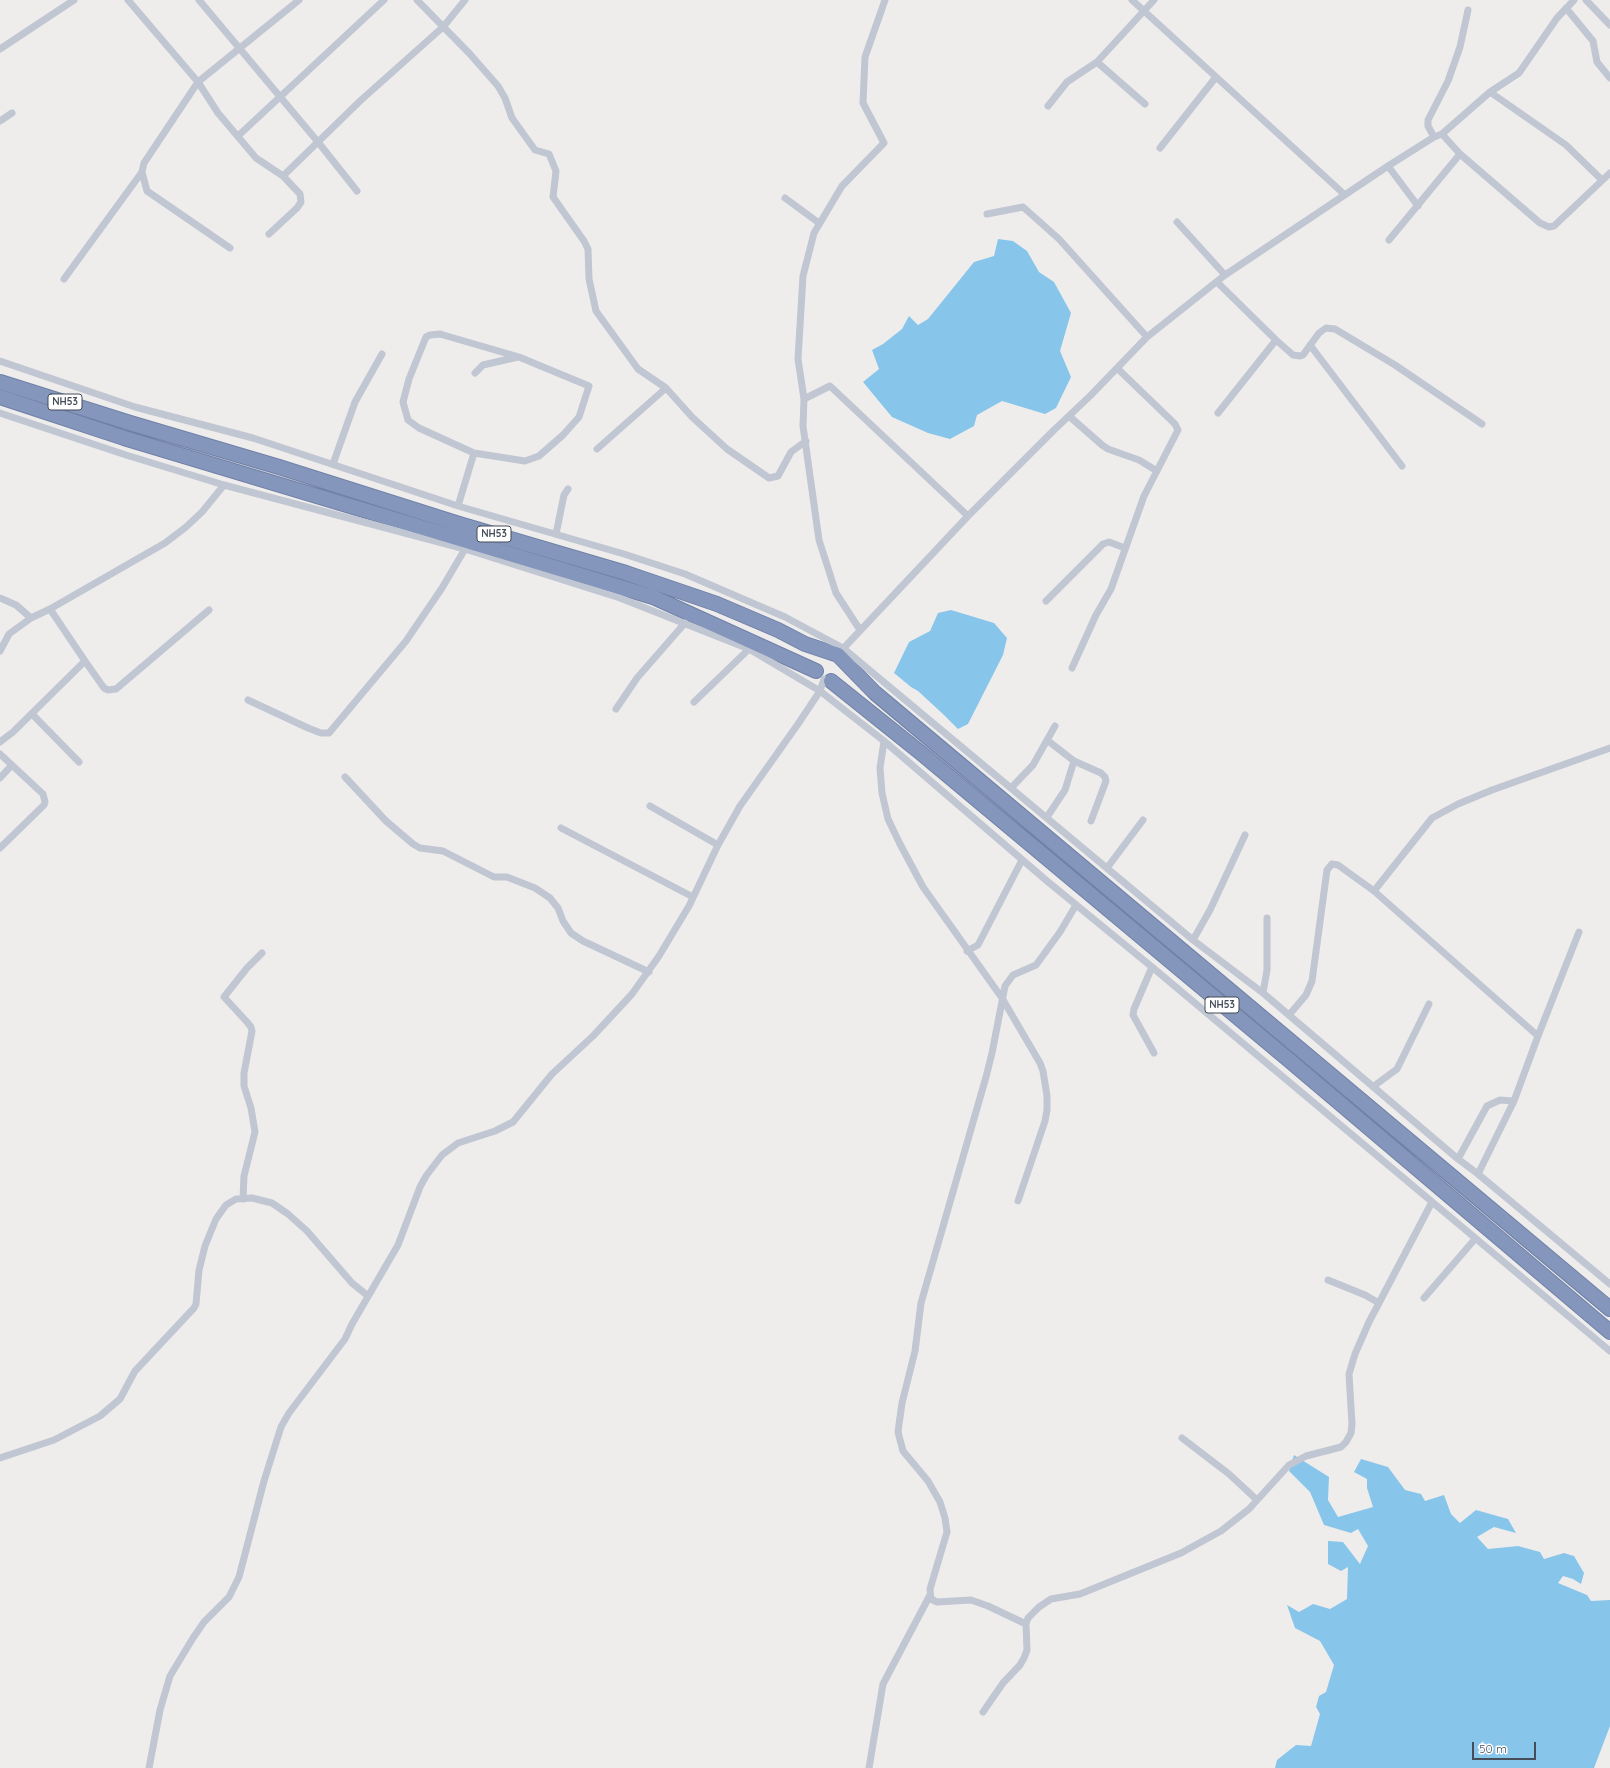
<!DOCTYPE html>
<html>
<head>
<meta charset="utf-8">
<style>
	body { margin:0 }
	#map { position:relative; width:1610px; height:1768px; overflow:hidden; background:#efedec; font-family:Quicksand,sans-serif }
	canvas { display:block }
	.scale { position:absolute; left:1472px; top:1742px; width:64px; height:18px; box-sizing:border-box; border:2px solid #454d5a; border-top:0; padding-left:5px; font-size:12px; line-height:14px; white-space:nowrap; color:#454d5a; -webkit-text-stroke:3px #fff; paint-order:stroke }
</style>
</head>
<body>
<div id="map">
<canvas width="1610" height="1768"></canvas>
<div class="scale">50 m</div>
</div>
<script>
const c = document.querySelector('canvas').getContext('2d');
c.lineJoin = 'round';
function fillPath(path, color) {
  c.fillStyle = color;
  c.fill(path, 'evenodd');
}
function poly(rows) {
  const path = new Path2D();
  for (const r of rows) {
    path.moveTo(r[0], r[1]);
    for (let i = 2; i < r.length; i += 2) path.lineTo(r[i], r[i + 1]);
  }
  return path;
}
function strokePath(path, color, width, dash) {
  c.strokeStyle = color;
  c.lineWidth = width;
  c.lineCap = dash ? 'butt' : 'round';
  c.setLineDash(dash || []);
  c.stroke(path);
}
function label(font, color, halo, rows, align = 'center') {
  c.font = font + ' Quicksand,sans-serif';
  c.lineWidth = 4;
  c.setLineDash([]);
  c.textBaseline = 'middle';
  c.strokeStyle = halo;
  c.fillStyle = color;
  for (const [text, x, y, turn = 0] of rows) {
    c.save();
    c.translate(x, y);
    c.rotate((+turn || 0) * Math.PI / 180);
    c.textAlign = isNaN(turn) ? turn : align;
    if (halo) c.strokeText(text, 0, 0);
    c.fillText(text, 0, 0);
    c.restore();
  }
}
const water = poly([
	[998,239,1013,241,1027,251,1039,272,1054,282,1071,313,1060,351,1071,377,1056,408,1045,414,1002,401,977,415,974,426,950,439,928,433,892,417,863,382,879,369,872,350,883,344,902,329,909,316,918,325,928,319,974,262,994,256],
	[951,610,994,623,1007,638,1003,655,968,724,958,729,944,715,918,691,911,687,894,673,909,642,930,631,938,613],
	[1294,1455,1329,1477,1328,1500,1338,1517,1373,1507,1367,1488,1367,1479,1354,1472,1361,1459,1388,1467,1405,1490,1421,1494,1425,1501,1444,1495,1451,1514,1460,1523,1476,1510,1508,1519,1516,1533,1494,1527,1477,1537,1488,1549,1518,1546,1540,1552,1544,1559,1564,1553,1574,1556,1584,1573,1581,1584,1573,1579,1563,1576,1558,1583,1587,1595,1591,1601,1610,1600,1610,1726,1594,1768,1275,1768,1277,1760,1296,1745,1311,1746,1320,1714,1316,1707,1319,1696,1326,1692,1334,1665,1320,1641,1295,1628,1287,1605,1299,1612,1313,1604,1330,1609,1347,1599,1348,1567,1341,1571,1328,1564,1328,1541,1343,1542,1360,1564,1368,1546,1358,1529,1351,1533,1324,1525,1310,1492,1289,1471]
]);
const street = poly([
	[128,0,198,82,218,113,256,158,283,176,300,194,301,202,297,208,269,234],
	[199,0,318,142,357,191],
	[417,0,469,53,498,86,505,98,512,118,535,150,549,154,556,171,553,197,584,241,588,249,589,279,596,311,638,369,666,388,692,417,727,449,769,478,778,476,791,452,806,441],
	[1132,0,1345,195],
	[1586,0,1610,25],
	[1566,8,1593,41,1597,62,1610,78],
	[0,49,74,0],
	[1490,92,1566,145,1602,180],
	[1145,104,1097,62,1154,0],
	[1048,106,1067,82,1097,62],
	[0,121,12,113],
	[1442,134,1460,154,1540,223,1549,227,1554,226,1610,173],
	[238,136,384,0],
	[1434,137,1428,126,1428,120,1448,81,1460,47,1468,10],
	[1160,148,1216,77],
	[1388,166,1418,206],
	[283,176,360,101,443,27,465,0],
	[785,198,819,223],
	[987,214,1023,207,1059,239,1147,337],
	[1177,222,1225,275],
	[1389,240,1460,154],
	[230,248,147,191,142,172,144,163,198,82,299,0],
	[64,279,142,172],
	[1217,282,1276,340,1218,413],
	[440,334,519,357,589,386,579,417,563,435,539,456,525,461,474,453,419,428,408,420,403,402,409,379,426,337,430,335,440,334],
	[1276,340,1293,355,1300,356,1303,355,1319,333,1326,328,1335,329,1395,365,1482,424],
	[1310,345,1402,466],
	[0,361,135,407,253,438,458,506,624,554,685,574,785,617,843,648,1193,940,1263,993,1458,1159,1478,1174,1610,1284],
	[475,373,483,365,518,357],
	[804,399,830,386,968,516],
	[0,413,126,455,224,485,465,549,620,598,749,649,820,691,884,741,1047,881,1152,967,1610,1351],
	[1069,416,1102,445,1108,449,1139,460,1157,471],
	[597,449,666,388],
	[333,464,355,402,382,354],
	[458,506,474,453],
	[556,534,564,495,568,489],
	[0,598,16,605,31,618,50,609,165,543,186,527,202,512,224,485],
	[1046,601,1103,544,1109,542,1125,548],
	[860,630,836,593,819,540,803,426,804,399,798,359,803,276,814,233,842,186,884,143,863,103,865,57,885,0],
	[0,651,9,634,31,618],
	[840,652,968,516,1054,430,1090,396,1147,337,1225,275,1388,166,1434,137,1442,134,1490,92,1519,73,1557,18,1574,0],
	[85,661,104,688,108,690,116,689,209,610],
	[1072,668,1096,615,1111,589,1144,496,1178,430,1175,424,1117,368],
	[248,700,308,728,321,733,329,733,406,641,442,588,465,549],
	[694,702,749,649],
	[616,709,637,678,685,623],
	[32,714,79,762],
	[1047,740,1074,761,1101,773,1105,777,1106,781,1091,821],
	[884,741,880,768,882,793,888,819,900,844,923,887,1002,998,1040,1063,1043,1071,1047,1096,1047,1110,1045,1121,1018,1201],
	[0,742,13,732,85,661,50,609],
	[0,754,43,794,45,802,44,805,0,848],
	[345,777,386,821,413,844,420,848,443,851,494,877,507,877,535,888,550,898,558,908,563,921,571,933,583,941,649,972],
	[0,778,12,765],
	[1011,788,1033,765,1055,726],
	[650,806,718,845],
	[1047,817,1065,790,1074,761],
	[561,828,693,897],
	[1107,868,1143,820],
	[1193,940,1210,910,1245,835],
	[967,951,978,945,1022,860],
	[1152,967,1134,1009,1133,1015,1154,1053],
	[1263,993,1267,970,1267,918],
	[1289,1015,1306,995,1312,981,1327,870,1332,864,1338,865,1374,891],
	[1538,1036,1374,891,1432,818,1458,804,1492,790,1610,748],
	[1374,1086,1397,1069,1429,1004],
	[1458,1159,1487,1106,1500,1100,1514,1101],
	[1478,1174,1514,1101,1538,1036,1579,932],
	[243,1199,244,1176,255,1132,251,1108,244,1086,244,1073,252,1031,251,1027,247,1022,224,997,247,968,262,953],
	[1328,1280,1365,1295,1379,1303],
	[1424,1298,1475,1239],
	[1182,1438,1229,1474,1257,1500],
	[0,1458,54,1440,100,1416,120,1399,135,1371,194,1308,196,1304,199,1270,205,1246,216,1219,226,1205,236,1199,252,1198,272,1203,288,1214,307,1231,352,1283,368,1296],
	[1026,1624,988,1606,971,1600,937,1602,931,1599,930,1589,947,1532,945,1518,940,1502,928,1481,903,1451,898,1432,902,1403,915,1351,921,1303,986,1077,992,1053,1005,986,1013,975,1036,965,1060,932,1076,905],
	[983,1712,1003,1683,1020,1665,1024,1658,1027,1650,1026,1624,1028,1618,1039,1607,1051,1599,1080,1594,1181,1553,1221,1531,1249,1509,1289,1465,1306,1456,1341,1447,1346,1442,1351,1433,1352,1424,1349,1374,1355,1354,1369,1322,1432,1202],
	[149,1768,160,1710,170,1676,193,1638,204,1622,229,1597,239,1577,264,1481,281,1427,289,1413,345,1339,352,1324,398,1245,420,1187,426,1176,442,1155,458,1143,495,1131,513,1122,552,1074,593,1036,632,994,659,956,689,906,718,845,740,806,798,724,820,691,824,679],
	[869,1768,883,1684,930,1595]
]);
const highway = poly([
	[0,382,130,423,279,467,459,524,626,573,717,604,778,630,805,644,838,655,875,693,1610,1309],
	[0,397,124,438,653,597,816,671],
	[831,681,921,753,1289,1060,1610,1332]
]);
const shields = [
	[65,402,34],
	[494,534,34],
	[1222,1005,34]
];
const shieldNames = [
	["NH53",65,402],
	["NH53",494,534],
	["NH53",1222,1005]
];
fillPath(water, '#88c5ea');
strokePath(highway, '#7081a7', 16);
strokePath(street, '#c0c6d2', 7);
strokePath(highway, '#8496bc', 14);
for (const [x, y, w] of shields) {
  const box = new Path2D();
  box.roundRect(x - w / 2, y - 8, w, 16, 3);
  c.fillStyle = '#fff';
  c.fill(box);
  strokePath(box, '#454d5a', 1);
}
label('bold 10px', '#454d5a', null, shieldNames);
</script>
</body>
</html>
